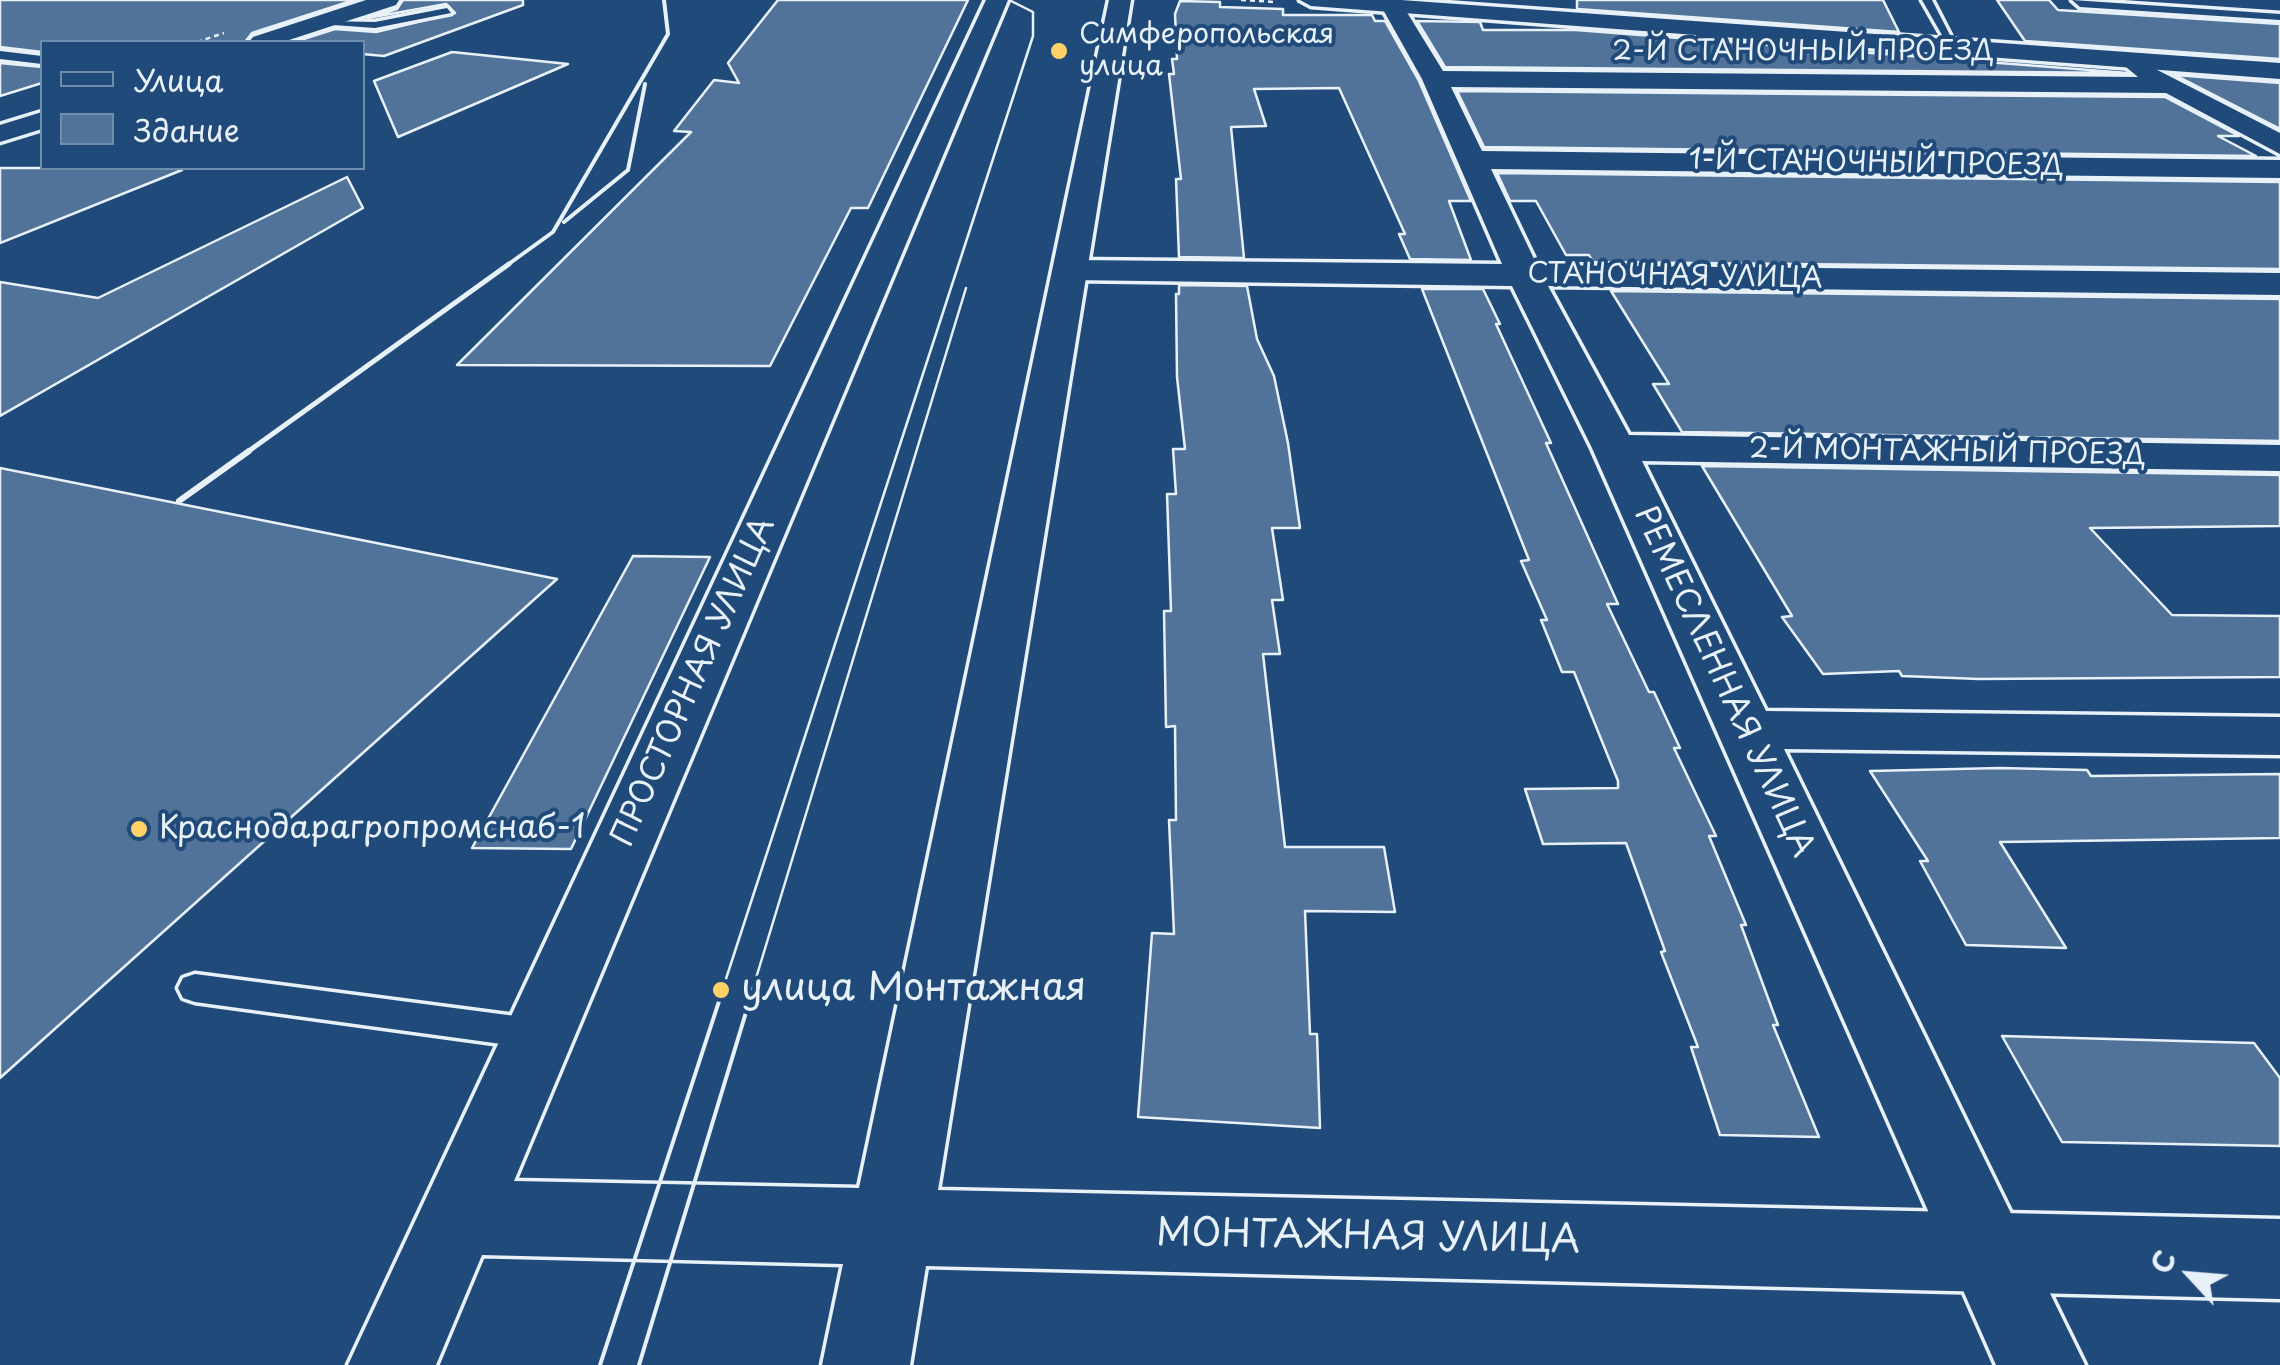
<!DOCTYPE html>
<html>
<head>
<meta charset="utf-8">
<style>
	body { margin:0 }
	#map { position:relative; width:2280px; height:1365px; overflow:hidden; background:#1f4a7a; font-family:"Playpen Sans",sans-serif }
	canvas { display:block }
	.legend { position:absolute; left:40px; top:40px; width:325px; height:130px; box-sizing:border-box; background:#1f4a7a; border:2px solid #6f8dac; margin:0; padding:12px 18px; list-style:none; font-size:30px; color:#e8f1f8 }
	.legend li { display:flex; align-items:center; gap:20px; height:50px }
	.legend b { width:50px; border:2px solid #6f8dac }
	.north { position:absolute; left:2140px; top:1225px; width:100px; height:100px; -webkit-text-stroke:8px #1f4a7a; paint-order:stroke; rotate:296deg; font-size:28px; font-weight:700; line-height:40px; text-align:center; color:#e8f1f8 }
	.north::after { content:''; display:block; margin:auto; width:35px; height:45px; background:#e8f1f8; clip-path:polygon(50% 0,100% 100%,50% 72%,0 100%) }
</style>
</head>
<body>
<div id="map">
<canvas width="2280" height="1365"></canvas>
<ul class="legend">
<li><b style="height:12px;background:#1f4a7a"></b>Улица</li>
<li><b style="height:28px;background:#517399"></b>Здание</li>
</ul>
<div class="north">С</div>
</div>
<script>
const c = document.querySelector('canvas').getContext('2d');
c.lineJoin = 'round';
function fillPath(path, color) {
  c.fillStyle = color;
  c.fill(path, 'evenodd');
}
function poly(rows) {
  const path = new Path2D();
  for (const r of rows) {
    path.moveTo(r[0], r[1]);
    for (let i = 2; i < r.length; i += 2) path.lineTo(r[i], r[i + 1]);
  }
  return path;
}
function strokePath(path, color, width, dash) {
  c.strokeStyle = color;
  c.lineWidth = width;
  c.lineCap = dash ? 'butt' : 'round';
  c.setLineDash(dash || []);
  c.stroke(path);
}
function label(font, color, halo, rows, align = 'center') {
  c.font = font + ' "Playpen Sans",sans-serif';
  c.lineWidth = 8;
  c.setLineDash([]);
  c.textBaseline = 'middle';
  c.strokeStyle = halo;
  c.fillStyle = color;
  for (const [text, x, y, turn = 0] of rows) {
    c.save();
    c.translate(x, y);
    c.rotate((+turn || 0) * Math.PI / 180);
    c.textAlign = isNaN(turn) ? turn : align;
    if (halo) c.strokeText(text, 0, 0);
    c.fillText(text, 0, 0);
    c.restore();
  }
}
const green = poly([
	[1364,0,1441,0,1934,36,1949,38,1950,42]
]);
const building = poly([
	[0,0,354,0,252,33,245,42,42,42,42,52,0,47,0,0],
	[403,0,523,0,523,5,384,56,362,54,362,42,294,42,335,29,376,32,455,13,446,4,368,18,397,9,403,0],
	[778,0,968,0,868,208,851,208,770,366,457,365,691,132,674,131,714,80,739,83,728,63,778,0],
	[1577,0,1883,0,1899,32,1577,9,1577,0],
	[1997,0,2049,0,2058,10,2280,24,2280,59,2025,41,1997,0],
	[1180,1,1220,2,1220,7,1283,9,1283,15,1372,15,1375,21,1385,21,1419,81,1471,201,1449,201,1471,260,1410,259,1399,234,1405,234,1339,88,1254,89,1266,126,1231,127,1244,258,1179,257,1176,179,1181,179,1169,74,1174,74,1172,59,1177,59,1175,14,1180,1],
	[1417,21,1480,22,1483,30,1576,30,2128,73,1445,67,1417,21],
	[452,52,568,64,398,137,374,81,452,52],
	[0,63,42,67,42,83,0,96,0,63],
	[2175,75,2280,83,2280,129,2175,75],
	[1457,91,2165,97,2239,136,2218,136,2256,156,1484,147,1457,91],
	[0,168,181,168,182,170,0,243,0,168],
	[1497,173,2280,182,2280,269,1593,262,1589,255,1566,255,1536,201,1510,201,1497,173],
	[347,177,363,208,0,416,0,282,98,298,347,177],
	[1179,285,1247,286,1257,339,1274,376,1288,443,1300,528,1272,528,1283,600,1272,600,1280,654,1263,654,1285,847,1384,847,1395,912,1305,911,1310,1034,1317,1034,1320,1128,1138,1117,1152,933,1174,934,1169,820,1176,820,1175,726,1166,727,1164,611,1171,611,1167,494,1176,494,1173,449,1185,449,1177,377,1176,294,1179,294,1179,285],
	[1422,289,1483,289,1500,324,1496,324,1551,443,1546,443,1618,604,1607,604,1649,692,1654,692,1680,748,1674,748,1716,836,1709,836,1746,925,1741,925,1778,1025,1773,1025,1819,1137,1720,1135,1691,1047,1698,1047,1661,952,1665,951,1626,843,1543,844,1525,789,1618,788,1618,781,1574,672,1562,672,1541,620,1547,620,1521,561,1529,560,1422,289],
	[1611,291,2280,299,2280,441,1682,432,1653,384,1669,384,1611,291],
	[1702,466,2280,475,2280,526,2090,528,2172,615,2280,616,2280,677,1979,679,1902,676,1899,671,1823,674,1782,617,1792,616,1702,466],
	[0,468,557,579,0,1078,0,468],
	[633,556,710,557,571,849,472,848,633,556],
	[2000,768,2087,770,2091,776,2280,774,2280,838,2000,842,2066,948,1966,945,1920,861,1928,861,1870,771,2000,768],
	[2002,1036,2254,1043,2280,1078,2280,1146,2062,1142,2002,1036]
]);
const path = poly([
	[1241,0,1275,2],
	[197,42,224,33]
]);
const service = poly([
	[1922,0,1932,0,1950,35,1942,35,1922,0],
	[2072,0,2280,14,2280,20,2080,7,2072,0],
	[447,8,451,13,375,28,319,24,325,21,375,22,447,8],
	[0,51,42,56,42,64,0,59,0,51],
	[195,974,538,1019,551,1023,556,1034,551,1045,538,1049,195,1002,183,998,178,988,183,978,195,974]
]);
const minor = poly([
	[1390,0,1400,1,1443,71,2138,77,2126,67,2138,60,2280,133,2280,154,2166,93,1451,87,1482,151,2280,160,2280,178,1491,169,1537,265,2280,273,2280,295,1548,286,1629,435,2280,445,2280,471,1642,461,1766,711,2280,717,2280,755,1784,749,2085,1365,1996,1365,1592,448,1512,286,1071,280,1059,277,1054,270,1059,263,1071,260,1502,264,1422,79,1381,6,1390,0]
]);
const tertiary = poly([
	[986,0,1008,0,514,1181,859,1188,1109,0,1131,0,938,1190,2280,1219,2280,1299,926,1266,910,1365,822,1365,843,1264,482,1255,436,1365,348,1365,986,0],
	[1300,0,1401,0,2280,63,2280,79,1311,6,1300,0]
]);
const secondary = poly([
	[366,0,399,0,396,5,283,42,249,42,253,37,366,0],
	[42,112,42,129,0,142,0,125,42,112]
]);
const tramFar1 = poly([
	[723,988,1033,36,1033,12,1009,0],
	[753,988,966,288]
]);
const tram = poly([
	[600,1365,724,986],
	[639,1365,754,986]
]);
const railFar2 = poly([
	[564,222,628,170,645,84],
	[506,266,553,232,668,34,664,0]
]);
const railFar1 = poly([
	[246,453,509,264]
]);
const rail = poly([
	[179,501,249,451]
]);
const markers = [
	[1059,51,10,"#ffd166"],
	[139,829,10,"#ffd166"],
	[721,990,10,"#ffd166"]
];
const farPoinames = [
	["Симферопольская",1079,35],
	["улица",1079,67]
];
const farStreetnames = [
	["2-Й СТАНОЧНЫЙ ПРОЕЗД",1803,52],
	["1-Й СТАНОЧНЫЙ ПРОЕЗД",1876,164,1],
	["СТАНОЧНАЯ УЛИЦА",1675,277,1],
	["2-Й МОНТАЖНЫЙ ПРОЕЗД",1947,453,1]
];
const streetNames = [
	["ПРОСТОРНАЯ УЛИЦА",694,682,-66],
	["РЕМЕСЛЕННАЯ УЛИЦА",1723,682,65]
];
const poiNames = [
	["Краснодарагропромснаб-1",159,829]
];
const nearPoinames = [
	["улица Монтажная",741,990]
];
const nearStreetnames = [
	["МОНТАЖНАЯ УЛИЦА",1368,1238,1]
];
fillPath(green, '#3c628c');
fillPath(building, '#517399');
strokePath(building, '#e8f1f8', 2.5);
strokePath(service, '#e8f1f8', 7);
strokePath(minor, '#e8f1f8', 7);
strokePath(tertiary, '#e8f1f8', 7);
strokePath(secondary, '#e8f1f8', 7);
strokePath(path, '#e8f1f8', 2.5, [5, 4]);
fillPath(service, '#1f4a7a');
fillPath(minor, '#1f4a7a');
fillPath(tertiary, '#1f4a7a');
fillPath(secondary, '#1f4a7a');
strokePath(tramFar1, '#e8f1f8', 2.5);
strokePath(tram, '#e8f1f8', 4);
strokePath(railFar2, '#e8f1f8', 4);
strokePath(railFar1, '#e8f1f8', 5);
strokePath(rail, '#e8f1f8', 6);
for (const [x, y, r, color] of markers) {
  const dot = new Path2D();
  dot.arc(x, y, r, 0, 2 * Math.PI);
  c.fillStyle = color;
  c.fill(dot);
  strokePath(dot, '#1f4a7a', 4);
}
label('28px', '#e8f1f8', '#1f4a7a', farPoinames, 'left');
label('28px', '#e8f1f8', '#1f4a7a', farStreetnames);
label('32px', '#e8f1f8', '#1f4a7a', streetNames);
label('32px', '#e8f1f8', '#1f4a7a', poiNames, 'left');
label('38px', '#e8f1f8', '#1f4a7a', nearPoinames, 'left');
label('38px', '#e8f1f8', '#1f4a7a', nearStreetnames);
</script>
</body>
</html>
